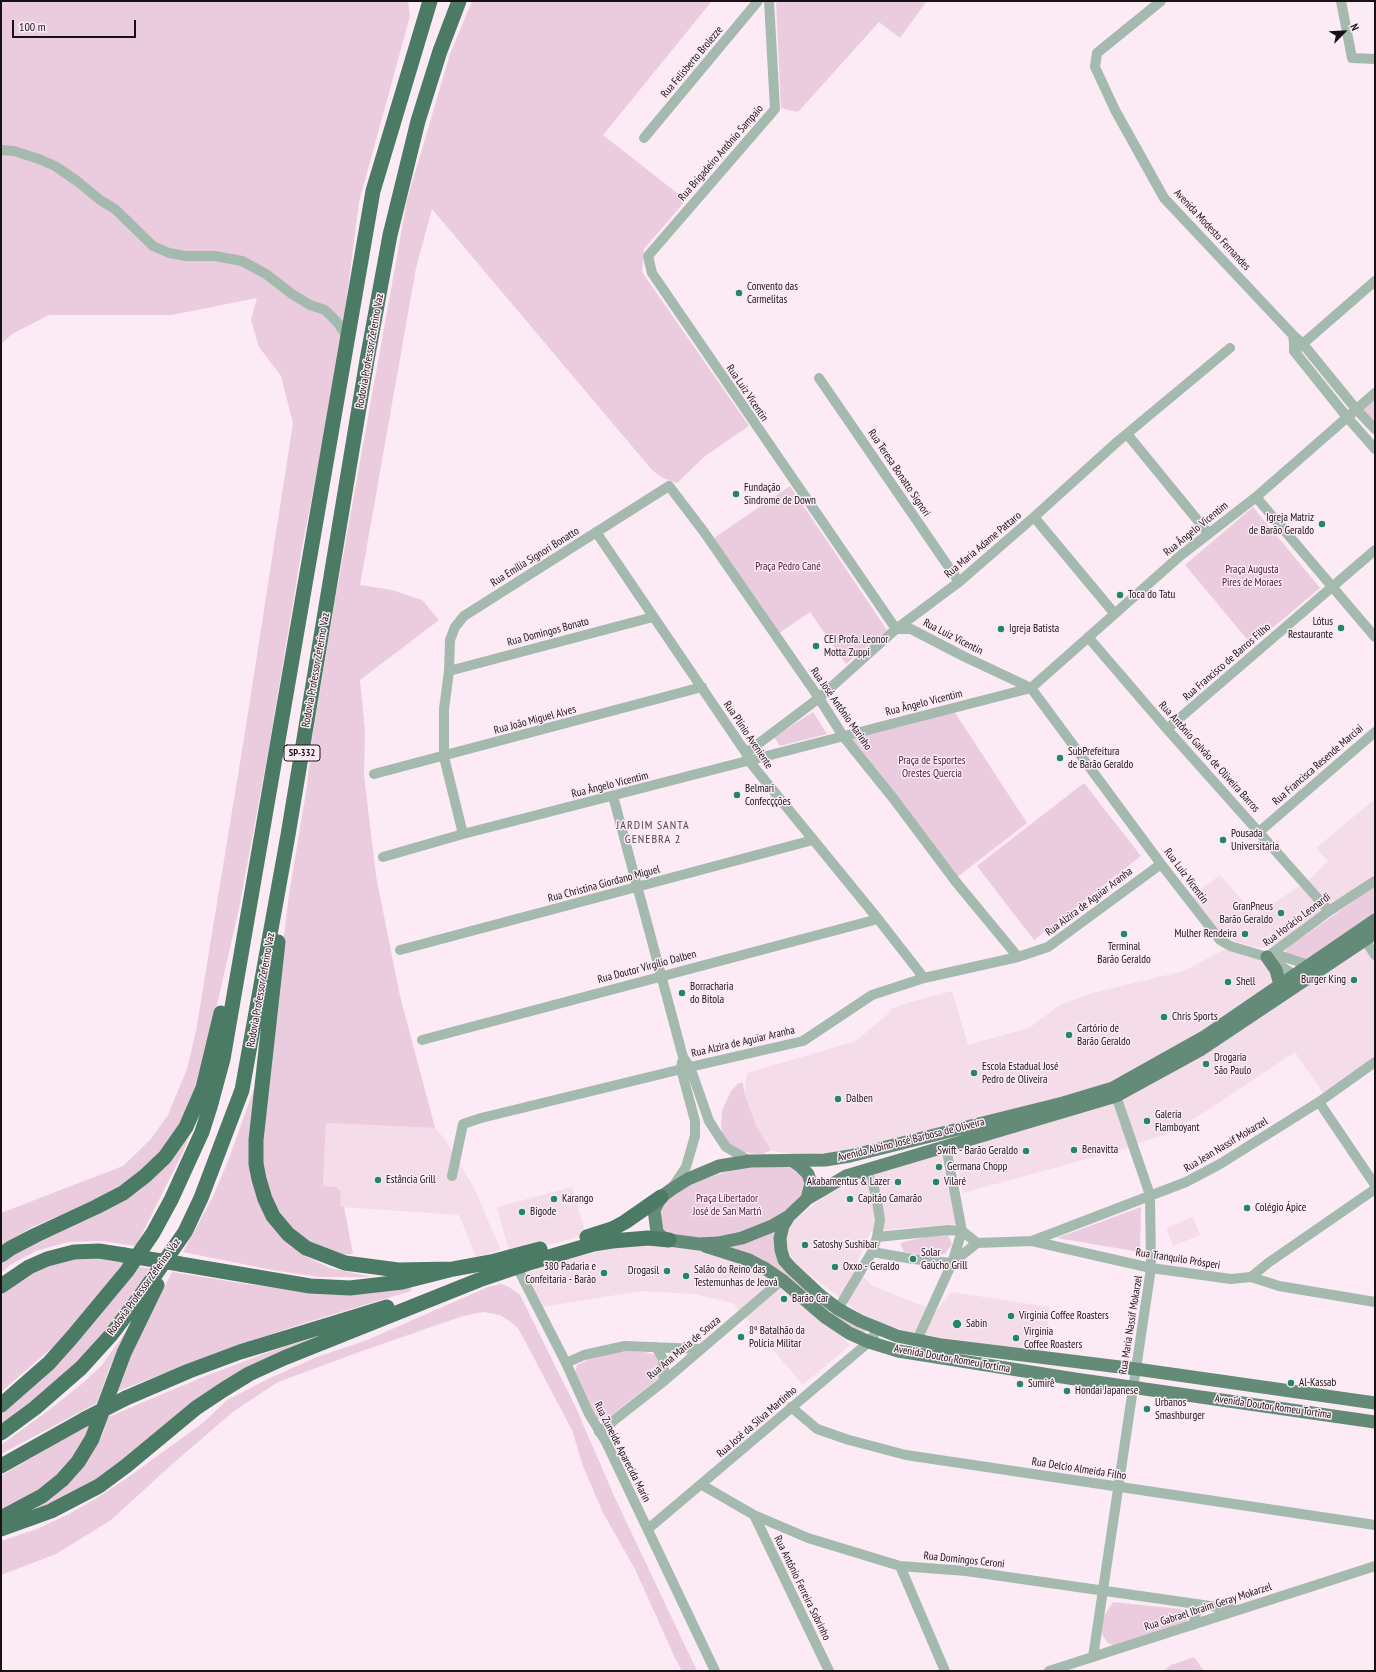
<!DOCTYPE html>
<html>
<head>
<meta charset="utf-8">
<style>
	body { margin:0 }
	#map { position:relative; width:1376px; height:1672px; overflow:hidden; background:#fcebf5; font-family:"PT Sans Narrow",sans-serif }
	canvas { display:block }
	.frame { position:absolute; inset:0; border:2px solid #181215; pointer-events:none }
	.north { position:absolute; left:1324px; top:12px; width:40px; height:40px; -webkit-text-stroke:3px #fcebf5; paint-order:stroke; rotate:66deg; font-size:11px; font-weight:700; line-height:16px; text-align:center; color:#181215 }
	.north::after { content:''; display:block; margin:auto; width:14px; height:18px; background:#181215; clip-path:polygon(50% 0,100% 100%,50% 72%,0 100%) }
	.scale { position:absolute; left:12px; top:20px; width:124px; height:18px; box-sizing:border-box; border:2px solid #181215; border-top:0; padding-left:5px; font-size:12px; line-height:14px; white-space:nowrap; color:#181215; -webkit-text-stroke:3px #fcebf5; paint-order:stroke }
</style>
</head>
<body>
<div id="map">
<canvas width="1376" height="1672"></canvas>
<div class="frame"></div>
<div class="north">N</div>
<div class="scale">100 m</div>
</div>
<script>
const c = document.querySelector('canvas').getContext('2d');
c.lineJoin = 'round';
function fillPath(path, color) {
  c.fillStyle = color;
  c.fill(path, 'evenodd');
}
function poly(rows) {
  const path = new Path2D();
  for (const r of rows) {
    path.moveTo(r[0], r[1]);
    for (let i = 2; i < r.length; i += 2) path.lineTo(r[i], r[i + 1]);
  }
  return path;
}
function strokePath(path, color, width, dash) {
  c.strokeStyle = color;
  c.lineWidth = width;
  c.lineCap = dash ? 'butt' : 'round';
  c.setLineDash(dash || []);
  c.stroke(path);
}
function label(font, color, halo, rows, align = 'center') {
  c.font = font + ' "PT Sans Narrow",sans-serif';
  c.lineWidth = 3;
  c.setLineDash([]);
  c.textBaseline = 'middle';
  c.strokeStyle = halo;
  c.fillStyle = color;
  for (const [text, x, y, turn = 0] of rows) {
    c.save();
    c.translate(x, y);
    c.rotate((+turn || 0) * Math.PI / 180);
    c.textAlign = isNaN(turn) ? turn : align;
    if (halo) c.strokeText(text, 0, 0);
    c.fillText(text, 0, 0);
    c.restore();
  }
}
const built = poly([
	[1375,799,1375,875,1322,911,1276,945,1259,948,1225,939,1192,896,1220,875,1255,915,1308,881,1328,861,1316,848],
	[1363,946,1375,964,1375,1056,1323,1093,1295,1052,1208,1110,1165,1135,1136,1144,1121,1099],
	[1223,950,1236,950,1262,959,1270,971,1274,984,1212,1028,1111,1085,855,1150,800,1156,771,1150,756,1126,750,1111,744,1092,747,1073,856,1041,889,1013,890,1009,914,1001,952,991,968,1045,1029,1028,1060,1005,1092,993,1184,971],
	[1114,1100,1130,1147,963,1193,952,1148],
	[326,1123,435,1128,443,1137,473,1186,501,1250,476,1257,459,1215,340,1207,323,1187],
	[941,1155,956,1224,871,1231,855,1267,871,1285,923,1306,937,1310,951,1292,1050,1307,1044,1353,912,1333,866,1318,797,1265,784,1243,788,1226,830,1191,863,1177],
	[572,1187,586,1235,510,1255,497,1207],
	[1193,1217,1200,1235,1173,1246,1166,1228],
	[624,1239,721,1252,785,1283,850,1345,803,1385,733,1303,694,1294,641,1291,541,1307,524,1269]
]);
const green = poly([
	[1,1,408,1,410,16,359,202,340,351,302,548,269,747,239,909,198,1087,171,1144,138,1175,91,1203,32,1227,1,1247,1,1213,123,1166,150,1140,168,1115,187,1069,196,1031,246,726,293,423,281,376,259,347,251,320,257,298,172,315,49,315,12,334,1,344],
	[472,1,712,1,603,135,686,200,644,249,642,272,749,426,705,456,677,483,663,478,652,470,432,209,416,268,360,585,392,590,422,600,439,620,360,680,365,730,364,775,376,876,400,996,435,1128,326,1123,323,1186,336,1187,341,1192,340,1206,344,1207,353,1254,338,1255,302,1238,288,1223,274,1203,262,1162,261,1129,289,894,307,786,311,746,335,601,407,200,450,54],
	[776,1,927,1,900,38,879,22,798,112,781,108],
	[1375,398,1375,424,1362,409],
	[790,486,887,630,846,664,810,612,778,634,714,538],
	[1253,507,1320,588,1252,645,1185,565],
	[954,711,1027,823,956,878,848,738],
	[813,712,827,734,780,746,774,737],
	[1084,783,1141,856,1034,940,977,866],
	[1375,886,1375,914,1307,960,1286,953,1286,950,1290,946],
	[259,1075,251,1145,288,1243,305,1256,330,1268,372,1277,319,1277,272,1270,183,1252,213,1196,228,1161],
	[739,1083,743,1083,744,1092,756,1126,771,1150,763,1154,754,1154,742,1151,724,1140,721,1125,722,1111,731,1091],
	[196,1119,183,1152,136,1246,102,1241,68,1242,36,1251,10,1265,1,1273,1,1264,19,1250,106,1210,141,1189,152,1179],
	[791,1166,799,1171,805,1180,805,1190,802,1197,779,1216,734,1237,688,1240,663,1231,660,1210,666,1200,681,1190,704,1179,729,1171,751,1167],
	[1141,1207,1140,1252,1057,1238],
	[778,1228,776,1247,865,1329,866,1332,860,1332,837,1318,816,1303,773,1267,762,1259,749,1254,722,1247],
	[948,1235,952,1244,945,1254,926,1255,904,1252,900,1243,925,1237],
	[96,1258,124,1263,95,1301,53,1347,1,1392,1,1294,10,1286,33,1272,64,1260],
	[135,1266,152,1269,125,1308,75,1365,51,1387,1,1425,1,1409,73,1346,114,1297],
	[172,1272,246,1284,324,1293,410,1283,411,1291,301,1324,203,1358,116,1392,128,1358],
	[501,1284,509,1287,520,1295,576,1408,615,1498,697,1671,682,1671,675,1658,635,1569,603,1513,583,1466,572,1430,518,1328,508,1320,500,1315,483,1312,463,1316,362,1351,278,1382,234,1411,169,1467,111,1520,56,1554,1,1575,1,1541,37,1529,69,1514,100,1496,127,1478,204,1422,227,1400,270,1378,317,1357,367,1340,488,1287],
	[132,1323,109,1369,97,1403,1,1454,1,1445,49,1410,84,1382,102,1365],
	[331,1333,144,1446,85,1488,18,1517,63,1489,75,1477,93,1452,102,1436,108,1417,203,1377,277,1349],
	[631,1351,645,1352,655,1355,659,1361,660,1373,656,1380,609,1417,604,1419,596,1419,574,1376,577,1365,591,1358,610,1353],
	[91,1423,90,1429,74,1459,49,1485,1,1511,1,1476],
	[1113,1602,1180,1609,1186,1612,1188,1616,1187,1621,1183,1625,1115,1646,1108,1643,1103,1636,1101,1630,1104,1616],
	[1194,1657,1204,1671,1163,1671,1171,1665]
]);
const minor = poly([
	[769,1,775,109,648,256,652,273,896,629,911,629,963,656,1031,688,1161,864,1220,940,1230,946,1267,957,1299,978],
	[1161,1,1097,53,1095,67,1115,110,1164,198,1293,335,1303,344,1356,409,1375,429],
	[1341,1,1352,58,1375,59],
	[644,138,758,1],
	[1,150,14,151,39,159,55,166,77,181,100,200,115,209,153,246,169,253,186,256,215,256,242,261,266,274,292,294,310,305,325,310,337,322,347,336],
	[1293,335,1294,343,1294,351,1347,417,1375,449],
	[1298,348,1375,281],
	[819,378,959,582],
	[1127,434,1208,533],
	[1256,497,1375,637],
	[1034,517,1114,613],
	[596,532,746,753,749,761,878,919,924,978],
	[1088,637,1167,729,1329,911],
	[449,671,653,617],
	[1167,729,1375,550],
	[746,753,819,698,896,629,959,582,1034,517,1117,442,1230,348],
	[374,774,702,687],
	[613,796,683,1057,690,1067,709,1121,720,1138,726,1147,750,1161],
	[1259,832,1375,732],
	[463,834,444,757,444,709,449,671,450,640,455,627,464,616,669,486,704,532,819,698,843,736,893,798,956,882,1018,957],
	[383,857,463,834,1031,688,1180,556,1256,497,1375,393],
	[1365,940,1375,955],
	[400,950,813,840],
	[1267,957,1329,911,1375,881],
	[1267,957,1278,955,1309,965],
	[422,1040,878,919],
	[1319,1102,1375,1185],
	[452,1176,463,1124,481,1118,690,1067,803,1041,872,995,924,978,1018,957,1048,947,1161,864],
	[674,1185,686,1167,695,1136,695,1121,681,1069,682,1062],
	[877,1237,948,1230,962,1231,977,1243],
	[1032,1241,1186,1182,1220,1164,1319,1102,1375,1062],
	[872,1252,913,1259,952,1263,977,1243,1032,1241,1151,1268,1231,1279,1251,1277,1279,1286,1375,1302],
	[517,1267,566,1363,589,1414,606,1442,715,1671],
	[1251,1277,1268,1263,1375,1189],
	[838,1309,872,1252,877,1237,880,1220,877,1201,873,1184,863,1170],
	[917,1340,952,1263,962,1231,946,1147],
	[656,1347,663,1359,664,1369,663,1382],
	[566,1363,584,1355,625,1346,701,1349],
	[791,1407,817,1429,849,1440,906,1455,1375,1525],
	[599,1432,664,1381,782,1280],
	[702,1485,754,1515,808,1538,900,1566,966,1571,1238,1610],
	[754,1515,829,1671],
	[648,1529,869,1342,878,1329],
	[900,1566,945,1671],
	[1193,1604,1196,1614,1193,1625],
	[1093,1657,1151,1268,1150,1195,1116,1096],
	[1049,1671,1375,1566]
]);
const major = poly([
	[1375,920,1204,1037,1113,1088,1063,1103,850,1156,825,1160,750,1161,719,1166,688,1179,672,1189,661,1197,654,1210,657,1232,662,1237,669,1240,699,1244,718,1243,742,1238,772,1226,789,1216,807,1199,846,1176,1116,1096,1200,1050,1375,933],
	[1267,957,1276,970,1280,985],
	[793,1161,800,1166,808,1174,811,1183,807,1199],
	[789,1216,783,1226,780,1238,781,1250,784,1260,791,1268,821,1296,838,1309,860,1321,897,1336,942,1345,1136,1369,1375,1403],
	[705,1246,749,1260,766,1269,782,1280,825,1317,849,1333,869,1342,898,1351,1075,1379,1375,1422]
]);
const highway = poly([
	[278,942,256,1140,256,1164,259,1179,265,1199,273,1216,288,1234,306,1248,345,1263,398,1270,453,1269],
	[587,1237,612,1229,625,1222,661,1197],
	[1,1255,11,1248,36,1235,96,1207,123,1193,145,1176,165,1157,186,1127,203,1088,221,1013],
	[180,1264,310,1286,350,1288,402,1282,453,1269,491,1262,540,1249],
	[1,1286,29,1267,47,1259,74,1252,99,1251,124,1255],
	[126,1398,189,1371,240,1352,387,1307],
	[1,1405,49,1363,73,1336,127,1271,153,1233,171,1200,202,1132,210,1107,223,1059,373,191,430,1],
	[1,1433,35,1408,81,1368,111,1335,139,1298,185,1232,201,1198,242,1090,288,835,367,360,390,235,418,121,440,51,459,1],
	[1,1466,85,1419],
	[1,1518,42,1496,62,1480,78,1462,92,1439,124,1353,157,1285],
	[1,1529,51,1511,99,1486,126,1466,196,1408,223,1390,249,1374,284,1358,479,1280,532,1262,593,1244,612,1241,648,1238,669,1240]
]);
const highwayBridge = poly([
	[124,1255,180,1264],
	[85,1419,126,1398]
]);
const markers = [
	[739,293,4,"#238862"],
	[736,494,4,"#238862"],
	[1322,524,4,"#238862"],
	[1120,595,4,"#238862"],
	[1341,628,4,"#238862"],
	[1001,629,4,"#238862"],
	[816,646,4,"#238862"],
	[1060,758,4,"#238862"],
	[737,795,4,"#238862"],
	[1223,840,4,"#238862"],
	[1281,913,4,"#238862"],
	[1124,934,4,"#238862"],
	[1245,934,4,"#238862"],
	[1354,980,4,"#238862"],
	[1228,982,4,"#238862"],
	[682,993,4,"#238862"],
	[1164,1017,4,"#238862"],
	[1069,1035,4,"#238862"],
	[1206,1064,4,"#238862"],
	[974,1073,4,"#238862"],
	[838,1099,4,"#238862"],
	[1147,1121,4,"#238862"],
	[1074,1150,4,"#238862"],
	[1026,1151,4,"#238862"],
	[939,1167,4,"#238862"],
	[378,1180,4,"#238862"],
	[898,1182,4,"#238862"],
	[936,1182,4,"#238862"],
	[554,1199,4,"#238862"],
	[850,1199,4,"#238862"],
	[1247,1208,4,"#238862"],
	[522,1212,4,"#238862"],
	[805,1245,4,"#238862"],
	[913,1259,4,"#238862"],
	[835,1267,4,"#238862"],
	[667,1271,4,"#238862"],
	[604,1273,4,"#238862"],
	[686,1276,4,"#238862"],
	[784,1299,4,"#238862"],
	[1011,1316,4,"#238862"],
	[957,1324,5,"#238862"],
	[741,1337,4,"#238862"],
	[1016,1338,4,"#238862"],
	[1291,1383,4,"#238862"],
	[1020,1384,4,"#238862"],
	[1067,1391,4,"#238862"],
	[1147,1409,4,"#238862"]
];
const shields = [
	[302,753,36]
];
const shieldNames = [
	["SP-332",302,753]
];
const streetNames = [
	["Rua Felisberto Brolezze",692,62,-50],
	["Rua Brigadeiro Antônio Sampaio",721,153,-49],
	["Avenida Modesto Fernandes",1212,230,47],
	["Rodovia Professor Zeferino Vaz",370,351,-80],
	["Rua Luiz Vicentin",747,393,56],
	["Rua Teresa Bonatto Signori",899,473,56],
	["Rua Ângelo Vicentim",1196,529,-39],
	["Rua Maria Adame Pattaro",983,545,-40],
	["Rua Emília Signori Bonatto",535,557,-32],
	["Rua Domingos Bonato",548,632,-15],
	["Rua Luiz Vicentin",953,637,27],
	["Rua Francisco de Barros Filho",1227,662,-41],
	["Rodovia Professor Zeferino Vaz",316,670,-80],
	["Rua Ângelo Vicentim",924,703,-14],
	["Rua José Antônio Marinho",841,709,55],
	["Rua João Miguel Alves",535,720,-15],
	["Rua Plínio Aveniente",748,735,56],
	["Rua Antônio Galvão de Oliveira Barros",1209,757,48],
	["Rua Francisca Resende Marciai",1318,765,-41],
	["Rua Ângelo Vicentim",610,785,-14],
	["Rua Luiz Vicentin",1186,876,53],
	["Rua Christina Giordano Miguel",604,884,-15],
	["Rua Alzira de Aguiar Aranha",1089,902,-37],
	["Rua Horácio Leonardi",1297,920,-37],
	["Rua Doutor Virgílio Dalben",647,967,-15],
	["Rodovia Professor Zeferino Vaz",261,990,-80],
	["Rua Alzira de Aguiar Aranha",743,1042,-13],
	["Avenida Albino José Barbosa de Oliveira",911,1140,-14],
	["Rua Jean Nassif Mokarzel",1226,1145,-31],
	["Rua Tranquilo Prósperi",1178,1259,9],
	["Rodovia Professor Zeferino Vaz",144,1287,-54],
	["Rua Maria Nassif Mokarzel",1131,1325,-81],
	["Rua Ana Maria de Souza",684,1348,-40],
	["Avenida Doutor Romeu Tortima",952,1359,10],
	["Avenida Doutor Romeu Tortima",1273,1407,8],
	["Rua José da Silva Martinho",757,1422,-41],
	["Rua Zuneide Aparecida Marin",622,1452,63],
	["Rua Delcio Almeida Filho",1079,1469,9],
	["Rua Domingos Ceroni",964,1560,6],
	["Rua Antônio Ferreira Sobrinho",802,1588,64],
	["Rua Gabrael Ibraim Geray Mokarzel",1208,1607,-18]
];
const poiNames = [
	["Convento das",747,287],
	["Carmelitas",747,300],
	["Fundação",744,488],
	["Sindrome de Down",744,501],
	["Igreja Matriz",1314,518,"right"],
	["de Barão Geraldo",1314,531,"right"],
	["Toca do Tatu",1128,595],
	["Lótus",1333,622,"right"],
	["Restaurante",1333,635,"right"],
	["Igreja Batista",1009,629],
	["CEI Profa. Leonor",824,640],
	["Motta Zuppi",824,653],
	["SubPrefeitura",1068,752],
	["de Barão Geraldo",1068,765],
	["Belmari",745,789],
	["Confecçções",745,802],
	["Pousada",1231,834],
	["Universitária",1231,847],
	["GranPneus",1273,907,"right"],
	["Barão Geraldo",1273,920,"right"],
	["Mulher Rendeira",1237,934,"right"],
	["Terminal",1124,947,"center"],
	["Barão Geraldo",1124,960,"center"],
	["Burger King",1346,980,"right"],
	["Shell",1236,982],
	["Borracharia",690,987],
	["do Bitola",690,1000],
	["Chris Sports",1172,1017],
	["Cartório de",1077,1029],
	["Barão Geraldo",1077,1042],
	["Drogaria",1214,1058],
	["São Paulo",1214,1071],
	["Escola Estadual José",982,1067],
	["Pedro de Oliveira",982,1080],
	["Dalben",846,1099],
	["Galeria",1155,1115],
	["Flamboyant",1155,1128],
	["Benavitta",1082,1150],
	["Swift - Barão Geraldo",1018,1151,"right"],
	["Germana Chopp",947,1167],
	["Estância Grill",386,1180],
	["Akabamentus & Lazer",890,1182,"right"],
	["Vilaré",944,1182],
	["Karango",562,1199],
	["Capitão Camarão",858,1199],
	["Colégio Ápice",1255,1208],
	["Bigode",530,1212],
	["Satoshy Sushibar",813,1245],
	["Solar",921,1253],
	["Gaúcho Grill",921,1266],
	["380 Padaria e",596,1267,"right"],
	["Confeitaria - Barão",596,1280,"right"],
	["Oxxo - Geraldo",843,1267],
	["Salão do Reino das",694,1270],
	["Testemunhas de Jeová",694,1283],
	["Drogasil",659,1271,"right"],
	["Barão Car",792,1299],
	["Virginia Coffee Roasters",1019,1316],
	["Sabin",966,1324],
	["8º Batalhão da",749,1331],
	["Polícia Militar",749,1344],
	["Virgínia",1024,1332],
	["Coffee Roasters",1024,1345],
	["Al-Kassab",1299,1383],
	["Sumirê",1028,1384],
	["Hondai Japanese",1075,1391],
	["Urbanos",1155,1403],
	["Smashburger",1155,1416]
];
const parkNames = [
	["Praça Pedro Cané",788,567],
	["Praça Augusta",1252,570],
	["Pires de Moraes",1252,583],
	["Praça de Esportes",932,761],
	["Orestes Quercia",932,774],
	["Praça Libertador",727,1199],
	["José de San Martń",727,1212]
];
const neighbourhoodNames = [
	["JARDIM SANTA",653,826],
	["GENEBRA 2",653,840]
];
fillPath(built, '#f4dce9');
fillPath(green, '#ebccde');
strokePath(minor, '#a5baaf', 10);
strokePath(major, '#648b78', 13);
strokePath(highway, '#4b7a65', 15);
strokePath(highwayBridge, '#4b7a65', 15);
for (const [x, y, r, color] of markers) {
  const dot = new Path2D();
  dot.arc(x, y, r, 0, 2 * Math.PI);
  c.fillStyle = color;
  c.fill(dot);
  strokePath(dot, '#fcebf5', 1.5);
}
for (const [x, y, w] of shields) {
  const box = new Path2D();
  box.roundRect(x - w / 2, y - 8, w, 16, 3);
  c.fillStyle = '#fcebf5';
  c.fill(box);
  strokePath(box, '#181215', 1);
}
label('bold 10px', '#181215', null, shieldNames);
label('11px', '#181215', '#fcebf5', streetNames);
label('11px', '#181215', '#fcebf5', poiNames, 'left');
label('11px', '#4c173a', '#fcebf5', parkNames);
c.letterSpacing = '1px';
label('12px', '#54464e', '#fcebf5', neighbourhoodNames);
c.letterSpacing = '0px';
</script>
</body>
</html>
